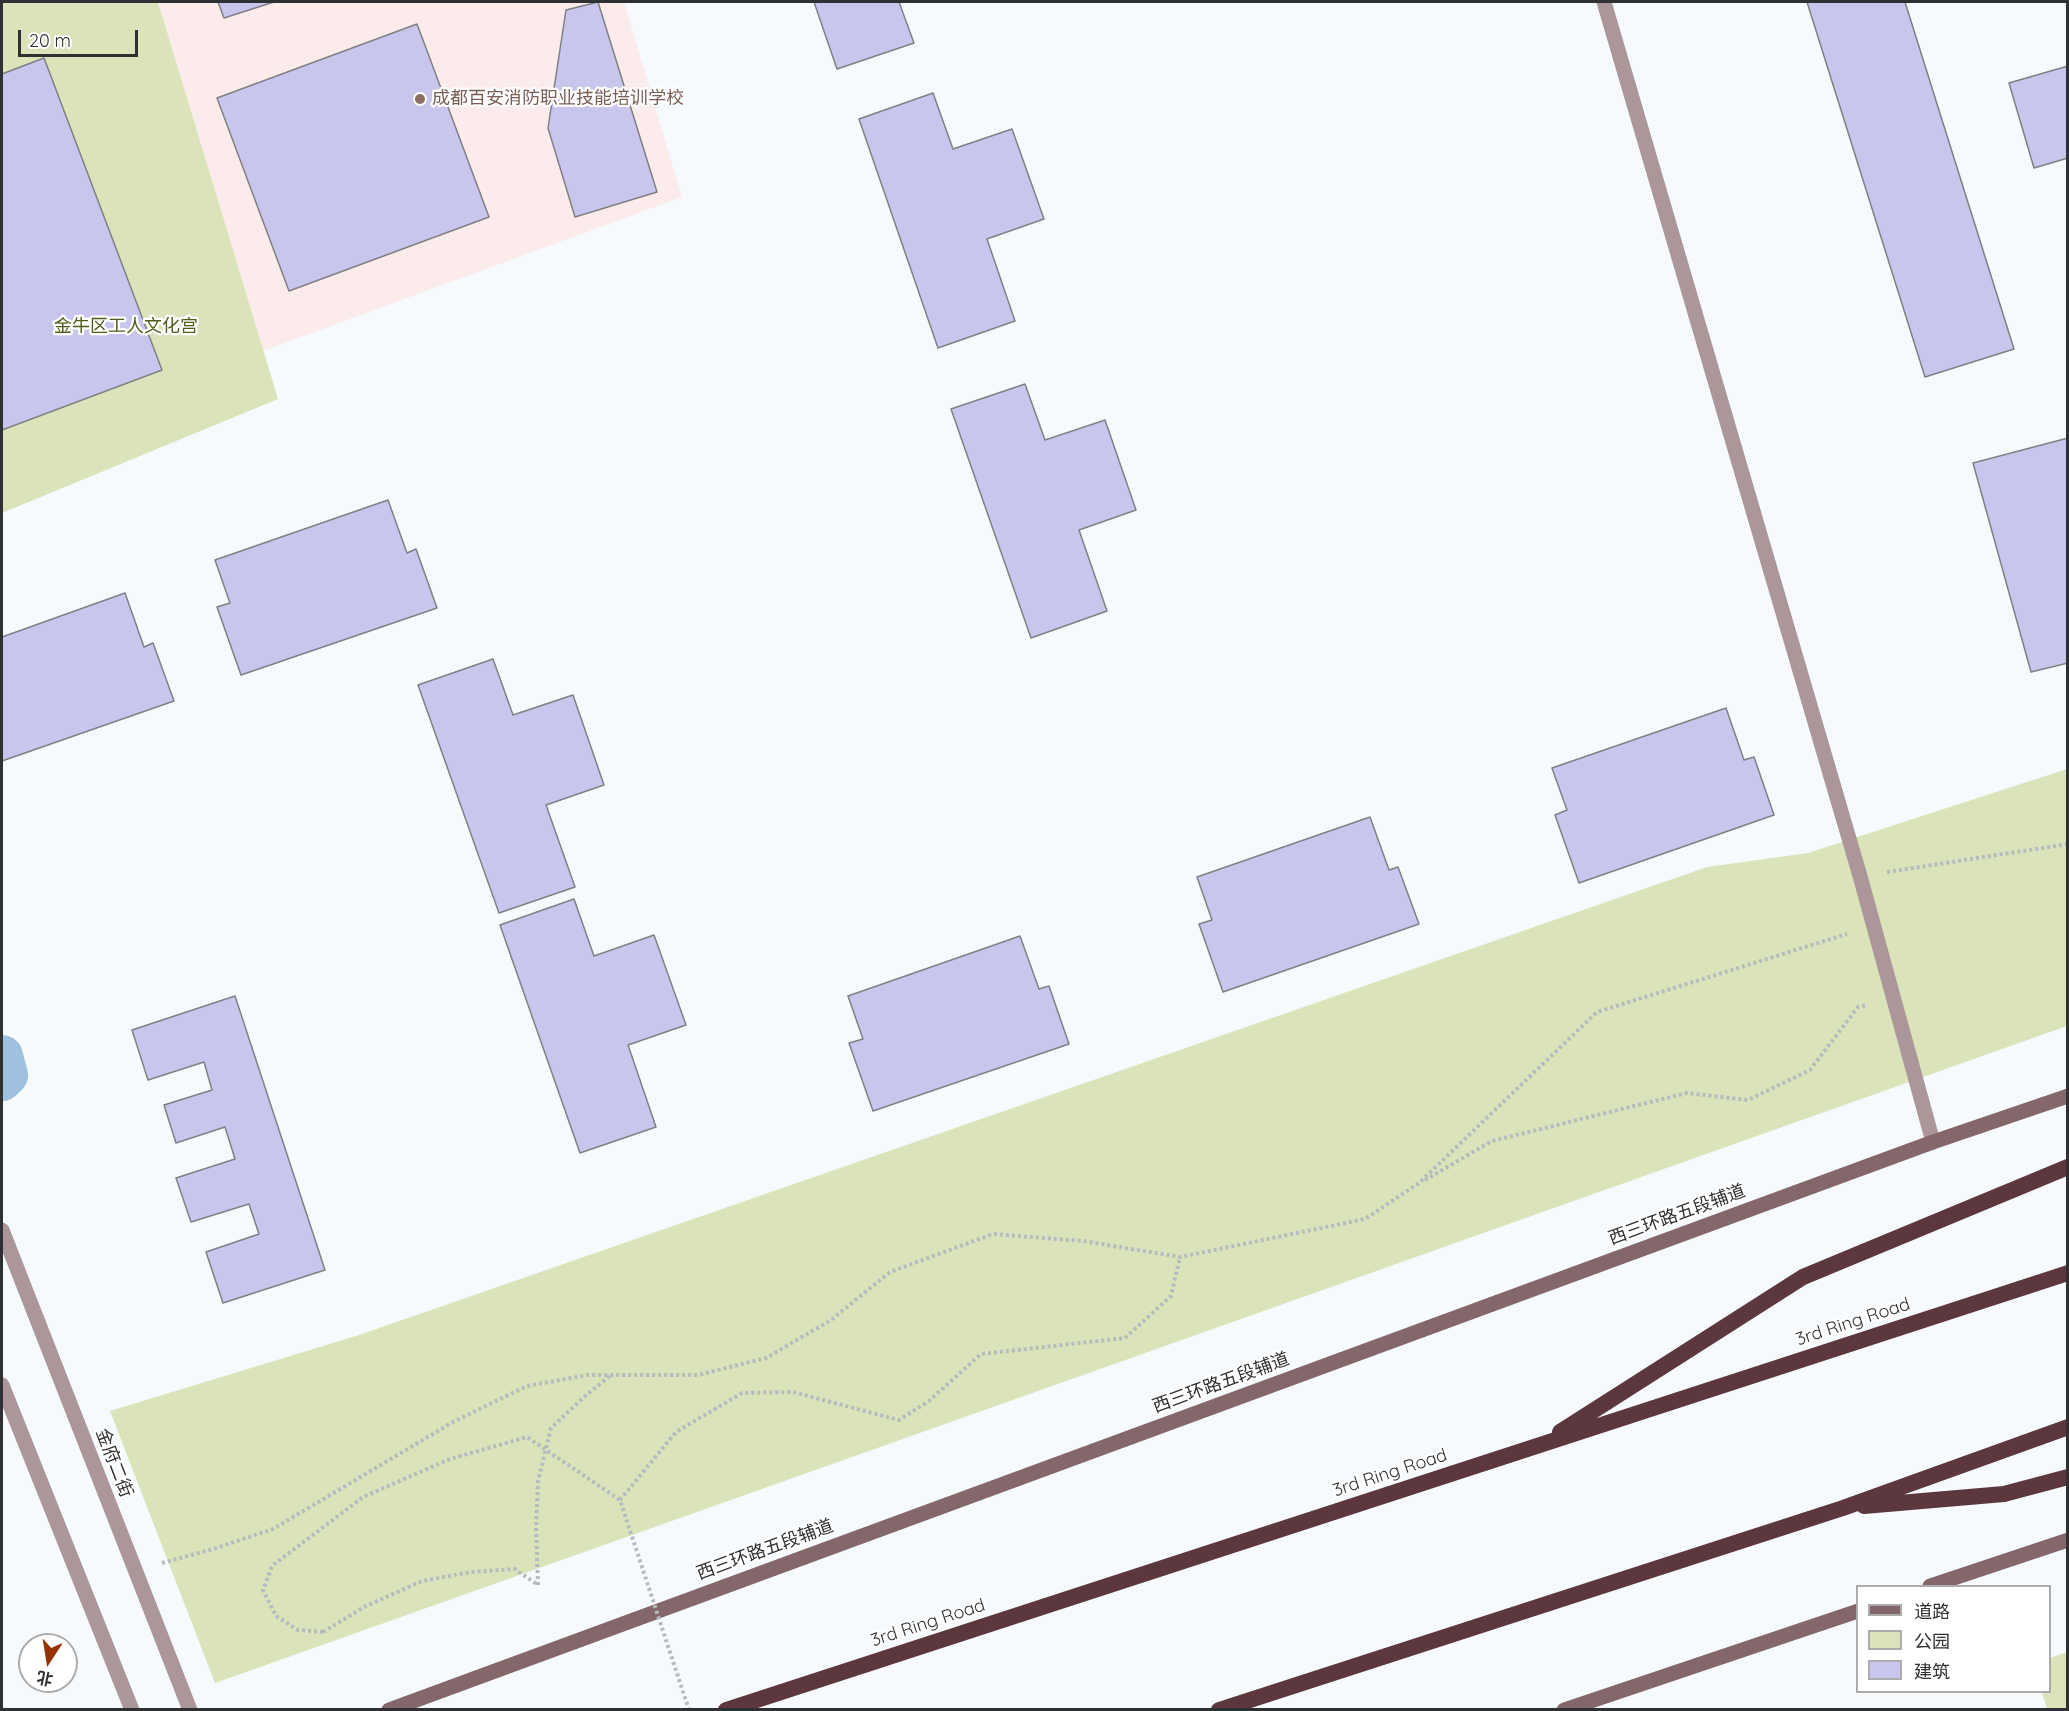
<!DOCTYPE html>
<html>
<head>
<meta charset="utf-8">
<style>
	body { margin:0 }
	#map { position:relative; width:2069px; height:1711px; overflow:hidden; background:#f6fafd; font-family:Quicksand,"Noto Sans SC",sans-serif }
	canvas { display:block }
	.frame { position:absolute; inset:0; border:3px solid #2f3031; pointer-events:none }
	.legend { position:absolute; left:1856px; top:1585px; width:195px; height:108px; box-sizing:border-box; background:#fff; border:2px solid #acacad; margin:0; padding:8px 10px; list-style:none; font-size:18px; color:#2f3031 }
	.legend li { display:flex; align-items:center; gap:12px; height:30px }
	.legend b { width:30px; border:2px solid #acacad }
	.north { position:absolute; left:18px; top:1633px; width:60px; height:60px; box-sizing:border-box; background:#fff; border:2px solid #acacad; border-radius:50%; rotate:192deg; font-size:16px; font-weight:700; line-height:24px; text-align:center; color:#2f3031 }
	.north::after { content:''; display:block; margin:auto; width:21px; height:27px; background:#963200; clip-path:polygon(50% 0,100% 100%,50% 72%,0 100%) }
	.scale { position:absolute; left:18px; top:30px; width:120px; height:27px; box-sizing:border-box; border:3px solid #2f3031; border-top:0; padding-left:8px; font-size:18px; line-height:21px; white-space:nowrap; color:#2f3031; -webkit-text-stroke:4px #fff; paint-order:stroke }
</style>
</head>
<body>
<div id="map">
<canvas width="2069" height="1711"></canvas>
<div class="frame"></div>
<ul class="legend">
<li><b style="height:8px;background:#84676b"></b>道路</li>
<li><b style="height:16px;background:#dbe3bb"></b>公园</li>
<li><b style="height:16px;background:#c9c6ee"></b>建筑</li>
</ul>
<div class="north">北</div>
<div class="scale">20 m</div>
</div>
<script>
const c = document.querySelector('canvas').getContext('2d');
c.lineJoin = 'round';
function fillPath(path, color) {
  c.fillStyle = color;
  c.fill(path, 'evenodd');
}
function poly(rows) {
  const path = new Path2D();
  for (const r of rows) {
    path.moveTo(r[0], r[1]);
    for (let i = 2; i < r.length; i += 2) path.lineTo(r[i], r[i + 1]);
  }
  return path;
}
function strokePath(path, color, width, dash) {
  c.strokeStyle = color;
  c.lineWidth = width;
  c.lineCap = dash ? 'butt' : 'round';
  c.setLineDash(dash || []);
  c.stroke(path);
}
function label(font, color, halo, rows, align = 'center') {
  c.font = font + ' Quicksand,"Noto Sans SC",sans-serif';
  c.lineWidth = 4.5;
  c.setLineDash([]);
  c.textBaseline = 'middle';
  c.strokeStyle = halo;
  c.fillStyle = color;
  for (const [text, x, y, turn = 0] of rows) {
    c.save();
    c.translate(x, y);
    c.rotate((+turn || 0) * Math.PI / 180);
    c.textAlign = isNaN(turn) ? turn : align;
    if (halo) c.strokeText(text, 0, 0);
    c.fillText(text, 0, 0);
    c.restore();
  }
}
const education = poly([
	[158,2,624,2,682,197,263,351]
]);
const green = poly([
	[2,2,158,2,278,399,2,513],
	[2067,769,2067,1026,215,1683,110,1411,359,1335,1707,867,1808,853],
	[2067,1652,2067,1709,2047,1709,2042,1692,2050,1692,2050,1658]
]);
const canal = poly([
	[2,1056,7,1075,2,1080]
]);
const building = poly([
	[218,2,274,2,224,18,218,2],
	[598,2,657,192,575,217,548,128,566,10,598,2],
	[814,2,899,2,914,43,837,69,814,2],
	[1807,2,1905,2,2014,349,1925,377,1807,2],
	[417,24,489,217,289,291,217,98,417,24],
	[44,58,162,370,2,430,2,74,44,58],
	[2068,66,2068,158,2034,168,2009,83,2068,66],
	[933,93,953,149,1012,129,1044,219,987,239,1015,321,938,348,859,119,933,93],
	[1025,384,1045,440,1105,420,1136,510,1079,530,1107,611,1031,638,951,409,1025,384],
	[2068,438,2068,663,2031,672,1973,463,2068,438],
	[388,500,407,553,416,549,437,608,241,675,217,607,230,603,215,560,388,500],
	[125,593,144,647,153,643,174,701,2,761,2,637,125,593],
	[493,659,513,715,573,695,604,785,546,805,575,887,499,913,418,685,493,659],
	[1726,708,1744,760,1754,757,1774,815,1579,883,1555,815,1567,810,1552,768,1726,708],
	[1370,817,1389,870,1398,867,1419,924,1223,992,1199,924,1212,920,1197,877,1370,817],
	[574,899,594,956,654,935,686,1025,628,1045,656,1127,580,1153,500,925,574,899],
	[1020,936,1039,989,1049,986,1069,1044,873,1111,849,1043,863,1039,848,996,1020,936],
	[235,996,325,1270,223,1303,206,1252,259,1234,249,1204,191,1222,176,1178,235,1159,225,1127,176,1143,164,1105,212,1090,204,1062,148,1080,132,1030,235,996]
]);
const path = poly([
	[1887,872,2068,844],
	[1425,1180,1492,1141,1687,1093,1748,1100,1810,1070,1858,1007,1867,1005],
	[620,1500,676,1432,742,1393,793,1392,899,1420,929,1401,981,1354,1125,1338,1171,1296,1180,1257],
	[162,1563,213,1549,273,1529,453,1422,527,1386,588,1375,698,1375,766,1358,831,1320,890,1272,993,1234,1083,1241,1180,1257,1365,1219,1419,1183,1597,1012,1847,934],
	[538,1585,536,1528,538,1481,551,1428,584,1397,611,1375],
	[323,1632,364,1607,422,1581,471,1572,515,1569,538,1585]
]);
const minor = poly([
	[2,1230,190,1710],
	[2,1385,132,1710]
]);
const tertiary = poly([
	[1604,2,1860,876,1933,1142]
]);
const secondary = poly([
	[1930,1586,2068,1540],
	[389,1710,1933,1142,2068,1096],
	[1564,1710,1858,1611]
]);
const trunk = poly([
	[1560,1432,1803,1277,2068,1167],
	[1864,1506,2004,1494,2068,1477],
	[726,1710,2068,1273],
	[1219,1710,1843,1508,2068,1427]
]);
const pathBridge = poly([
	[323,1632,298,1630,276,1616,263,1590,272,1566,363,1497,450,1459,527,1437,620,1500,689,1710]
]);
const markers = [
	[420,99,6,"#8d6e63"]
];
const educationNames = [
	["成都百安消防职业技能培训学校",432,99]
];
const parkNames = [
	["金牛区工人文化宫",126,327]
];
const streetNames = [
	["西三环路五段辅道",1677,1215,-20],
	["3rd Ring Road",1853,1322,-18],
	["西三环路五段辅道",1221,1383,-20],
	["金府二街",114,1463,69],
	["3rd Ring Road",1390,1473,-18],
	["西三环路五段辅道",765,1550,-20],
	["3rd Ring Road",928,1623,-18]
];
fillPath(education, '#fbebeb');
fillPath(green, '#dbe3bb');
strokePath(canal, '#9fc1df', 42);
fillPath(building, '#c9c6ee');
strokePath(building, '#808084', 1.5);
strokePath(path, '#b8bbbe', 4, [3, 3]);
strokePath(minor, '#ab9699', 15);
strokePath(tertiary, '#ab9699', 15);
strokePath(secondary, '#84676b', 15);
strokePath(trunk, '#5c383e', 16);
strokePath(pathBridge, '#b8bbbe', 4, [3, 3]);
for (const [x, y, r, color] of markers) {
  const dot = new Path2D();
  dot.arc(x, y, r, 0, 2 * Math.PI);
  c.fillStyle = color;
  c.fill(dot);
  strokePath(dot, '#fff', 2);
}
label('18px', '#785e54', '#fff', educationNames, 'left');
label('18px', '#545c1d', '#fff', parkNames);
label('18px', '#2f3031', '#fff', streetNames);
</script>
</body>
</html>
